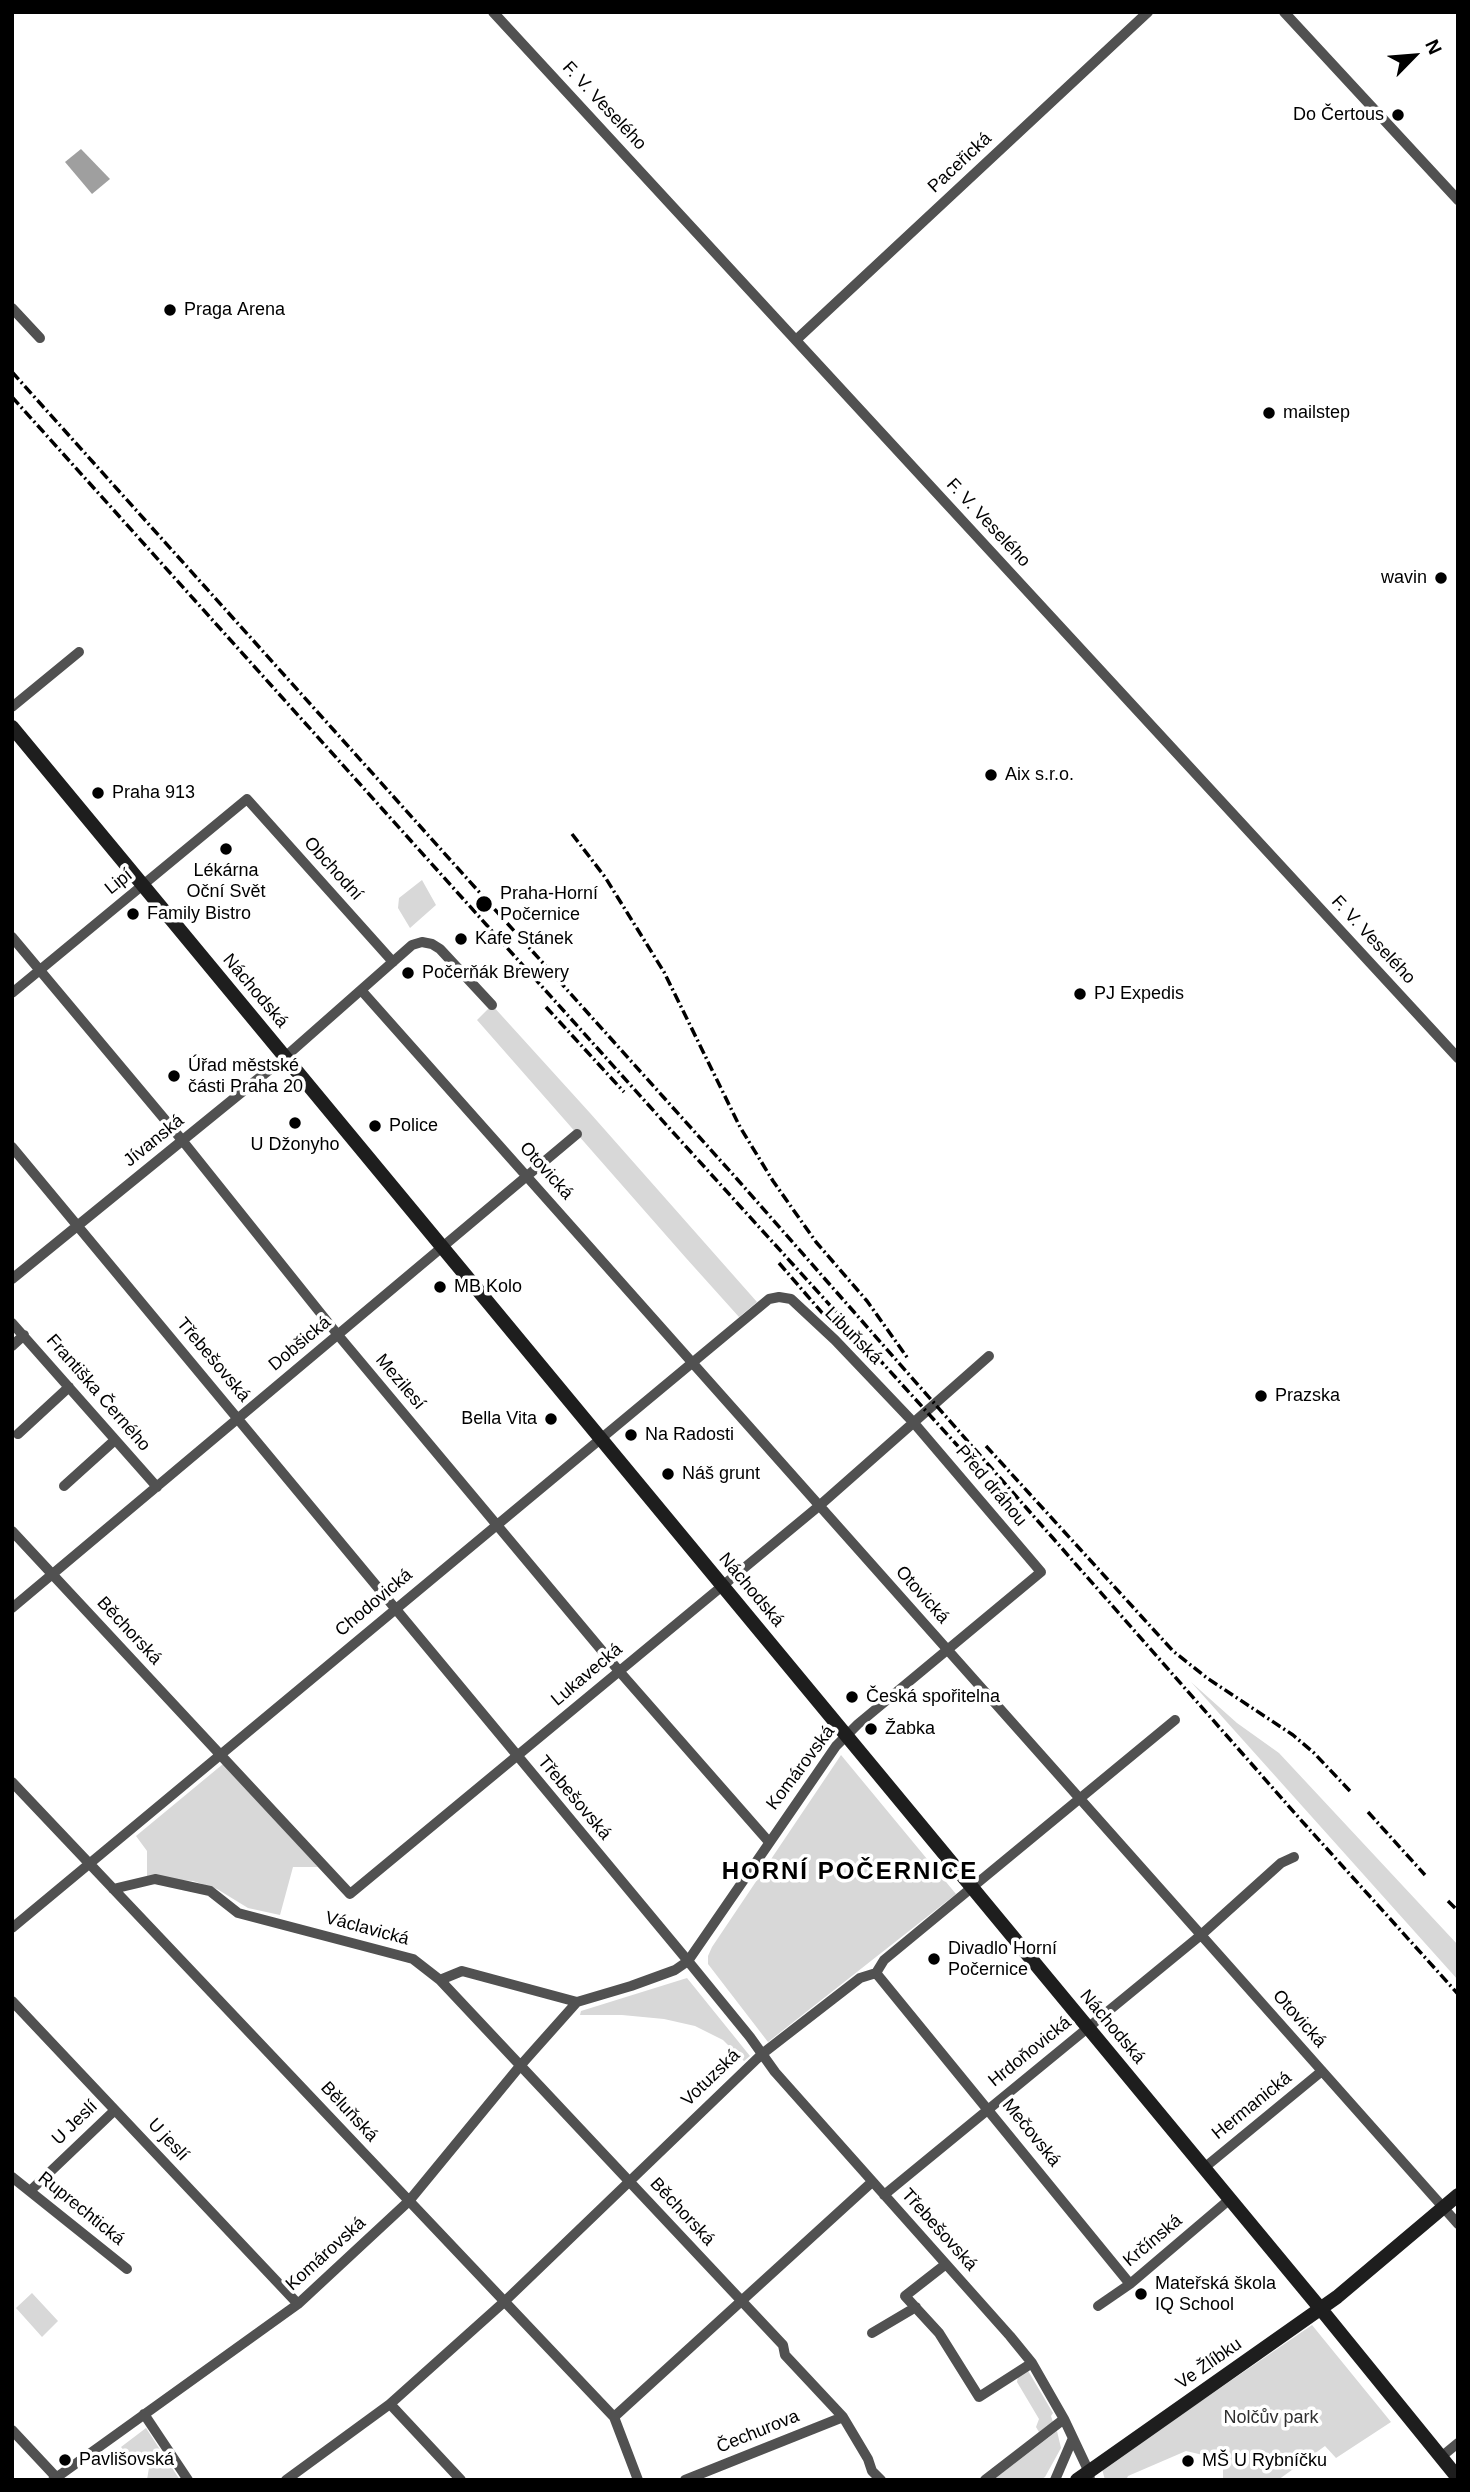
<!DOCTYPE html>
<html>
<head>
<meta charset="utf-8">
<style>
	body { margin:0 }
	#map { position:relative; width:1470px; height:2492px; overflow:hidden; background:#fff; font-family:Helvetica,sans-serif }
	canvas { display:block }
	.frame { position:absolute; inset:0; border:14px solid #000; pointer-events:none }
	.north { position:absolute; left:1379px; top:21px; width:70px; height:70px; -webkit-text-stroke:5px #fff; paint-order:stroke; rotate:65deg; font-size:19px; font-weight:700; line-height:28px; text-align:center; color:#000 }
	.north::after { content:''; display:block; margin:auto; width:24px; height:32px; background:#000; clip-path:polygon(50% 0,100% 100%,50% 72%,0 100%) }
</style>
</head>
<body>
<div id="map">
<canvas width="1470" height="2492"></canvas>
<div class="frame"></div>
<div class="north">N</div>
</div>
<script>
const c = document.querySelector('canvas').getContext('2d');
c.lineJoin = 'round';
function fillPath(path, color) {
  c.fillStyle = color;
  c.fill(path, 'evenodd');
}
function poly(rows) {
  const path = new Path2D();
  for (const r of rows) {
    path.moveTo(r[0], r[1]);
    for (let i = 2; i < r.length; i += 2) path.lineTo(r[i], r[i + 1]);
  }
  return path;
}
function strokePath(path, color, width, dash) {
  c.strokeStyle = color;
  c.lineWidth = width;
  c.lineCap = dash ? 'butt' : 'round';
  c.setLineDash(dash || []);
  c.stroke(path);
}
function label(font, color, halo, rows, align = 'center') {
  c.font = font + ' Helvetica,sans-serif';
  c.lineWidth = 7;
  c.setLineDash([]);
  c.textBaseline = 'middle';
  c.strokeStyle = halo;
  c.fillStyle = color;
  for (const [text, x, y, turn = 0] of rows) {
    c.save();
    c.translate(x, y);
    c.rotate((+turn || 0) * Math.PI / 180);
    c.textAlign = isNaN(turn) ? turn : align;
    if (halo) c.strokeText(text, 0, 0);
    c.fillText(text, 0, 0);
    c.restore();
  }
}
const green = poly([
	[422,880,436,905,410,928,398,908,399,898],
	[492,1005,590,1113,757,1302,739,1317,686,1258,477,1020],
	[1191,1682,1237,1723,1279,1753,1458,1945,1458,1980],
	[841,1755,956,1894,768,2042,708,1964,708,1956,712,1947],
	[223,1764,318,1867,293,1867,280,1915,248,1908,217,1889,193,1881,147,1878,147,1851,136,1836],
	[687,1978,750,2056,744,2061,723,2040,695,2026,664,2019,622,2015,580,2015,581,2011],
	[32,2293,58,2321,42,2337,16,2308],
	[1312,2325,1391,2422,1336,2458,1325,2446,1278,2480,1223,2480,1223,2467,1203,2455,1186,2451,1128,2476,1126,2480,1105,2480,1102,2469],
	[1027,2369,1053,2413,1051,2416,1053,2422,1039,2432,1036,2427,1039,2419,1017,2382,1018,2376],
	[146,2428,176,2474,180,2480,147,2480,151,2455,126,2453,121,2447],
	[1057,2431,1061,2448,1045,2477,1040,2480,993,2480]
]);
const water = poly([
	[81,149,110,179,92,194,65,162]
]);
const street = poly([
	[493,12,1458,1058],
	[1284,12,1458,200],
	[12,308,40,338],
	[796,340,1148,12],
	[12,707,79,652],
	[12,937,182,1140,338,1335,619,1671,769,1842],
	[361,990,1458,2224],
	[12,993,247,799,393,962],
	[12,1147,688,1961,750,2037,775,2072,1010,2336,1032,2363,1064,2419,1089,2472,1090,2480],
	[12,1279,285,1057,412,945,422,942,432,944,440,949,492,1005],
	[12,1323,157,1487],
	[12,1346,24,1335],
	[18,1434,69,1387],
	[64,1486,115,1440],
	[12,1531,350,1894,819,1506,989,1356],
	[12,1608,577,1134],
	[12,1782,614,2417,638,2480],
	[12,1928,769,1299,779,1297,791,1299,835,1340,914,1423,1041,1572,858,1724,836,1746,688,1961,675,1970,631,1986,577,2002,462,1971,440,1980,413,1959,238,1913,210,1891,155,1879,113,1889],
	[876,1973,1130,2284],
	[440,1980,783,2345,785,2355,843,2417,868,2459,872,2471,881,2480],
	[12,2001,298,2304],
	[1204,2168,1322,2071],
	[12,2177,127,2269],
	[30,2191,115,2110],
	[884,2195,1201,1935,1281,1863,1294,1857],
	[946,2264,905,2296,939,2333,979,2397,1032,2363],
	[1098,2306,1130,2284,1230,2199],
	[872,2333,916,2307],
	[390,2404,461,2480],
	[144,2414,188,2480],
	[614,2417,872,2182],
	[12,2430,56,2477],
	[1441,2457,1458,2443],
	[53,2480,298,2304,409,2201,520,2066,577,2002],
	[286,2480,390,2404,504,2302,762,2054,860,1978,876,1973,884,1960,1175,1720],
	[685,2480,843,2417],
	[985,2480,1064,2419],
	[1055,2480,1073,2438]
]);
const secondary = poly([
	[12,727,1320,2308,1458,2478],
	[1077,2480,1337,2297,1458,2195]
]);
const rail = poly([
	[12,372,737,1179,1300,1819,1458,1994],
	[12,397,670,1129,966,1455],
	[572,834,605,877,664,972,740,1127,773,1181,816,1242,867,1301,909,1360],
	[546,1007,624,1092],
	[779,1263,824,1315,844,1332],
	[986,1446,1173,1651,1207,1678,1293,1735,1314,1753,1350,1791],
	[1368,1812,1425,1875],
	[1448,1901,1458,1911]
]);
const markers = [
	[1398,115,7,"#000"],
	[170,310,7,"#000"],
	[1269,413,7,"#000"],
	[1441,578,7,"#000"],
	[991,775,7,"#000"],
	[98,793,7,"#000"],
	[226,849,7,"#000"],
	[484,904,9,"#000"],
	[133,914,7,"#000"],
	[461,939,7,"#000"],
	[408,973,7,"#000"],
	[1080,994,7,"#000"],
	[174,1076,7,"#000"],
	[295,1123,7,"#000"],
	[375,1126,7,"#000"],
	[440,1287,7,"#000"],
	[1261,1396,7,"#000"],
	[551,1419,7,"#000"],
	[631,1435,7,"#000"],
	[668,1474,7,"#000"],
	[852,1697,7,"#000"],
	[871,1729,7,"#000"],
	[934,1959,7,"#000"],
	[1141,2294,7,"#000"],
	[65,2460,7,"#000"],
	[1188,2461,7,"#000"]
];
const streetNames = [
	["F. V. Veselého",604,106,47],
	["Paceřická",960,163,-43],
	["F. V. Veselého",988,523,47],
	["Obchodní",333,869,48],
	["Lipí",119,882,-39],
	["F. V. Veselého",1373,940,47],
	["Náchodská",255,991,50],
	["Jívanská",154,1141,-39],
	["Otovická",546,1171,48],
	["Libuňská",853,1336,45],
	["Dobšická",300,1344,-40],
	["Třebešovská",213,1360,50],
	["Mezilesí",400,1382,50],
	["Františka Černého",98,1393,49],
	["Před dráhou",991,1486,50],
	["Náchodská",751,1590,50],
	["Otovická",922,1595,48],
	["Chodovická",374,1603,-40],
	["Běchorská",129,1631,47],
	["Lukavecká",587,1675,-40],
	["Komárovská",801,1768,-53],
	["Třebešovská",574,1798,50],
	["Václavická",367,1929,15],
	["Otovická",1299,2019,48],
	["Náchodská",1112,2027,50],
	["Hrdoňovická",1030,2052,-39],
	["Votuzská",711,2078,-44],
	["Hermanická",1252,2106,-39],
	["Běluňská",349,2112,47],
	["U Jeslí",75,2123,-44],
	["Mečovská",1031,2133,51],
	["U jeslí",168,2140,47],
	["Ruprechtická",81,2209,39],
	["Běchorská",682,2212,47],
	["Třebešovská",939,2230,48],
	["Krčínská",1153,2241,-40],
	["Komárovská",326,2254,-42],
	["Ve Žlíbku",1209,2364,-35],
	["Čechurova",758,2432,-22]
];
const poiNames = [
	["Do Čertous",1384,115,"right"],
	["Praga Arena",184,310],
	["mailstep",1283,413],
	["wavin",1427,578,"right"],
	["Aix s.r.o.",1005,775],
	["Praha 913",112,793],
	["Lékárna",226,871,"center"],
	["Oční Svět",226,892,"center"],
	["Praha-Horní",500,894],
	["Počernice",500,915],
	["Family Bistro",147,914],
	["Kafe Stánek",475,939],
	["Počerňák Brewery",422,973],
	["PJ Expedis",1094,994],
	["Úřad městské",188,1066],
	["části Praha 20",188,1087],
	["Police",389,1126],
	["U Džonyho",295,1145,"center"],
	["MB Kolo",454,1287],
	["Prazska",1275,1396],
	["Bella Vita",537,1419,"right"],
	["Na Radosti",645,1435],
	["Náš grunt",682,1474],
	["Česká spořitelna",866,1697],
	["Žabka",885,1729],
	["Divadlo Horní",948,1949],
	["Počernice",948,1970],
	["Mateřská škola",1155,2284],
	["IQ School",1155,2305],
	["Pavlišovská",79,2460],
	["MŠ U Rybníčku",1202,2461]
];
const parkNames = [
	["Nolčův park",1271,2418]
];
const districtNames = [
	["HORNÍ POČERNICE",850,1872]
];
fillPath(green, '#d8d8d8');
fillPath(water, '#9f9f9f');
strokePath(street, '#515151', 10);
strokePath(secondary, '#1e1e1e', 14);
strokePath(rail, '#000', 3.5, [10, 3.5, 2, 3.5]);
for (const [x, y, r, color] of markers) {
  const dot = new Path2D();
  dot.arc(x, y, r, 0, 2 * Math.PI);
  c.fillStyle = color;
  c.fill(dot);
  strokePath(dot, '#fff', 2.5);
}
label('18px', '#000', '#fff', streetNames);
label('18px', '#000', '#fff', poiNames, 'left');
label('18px', '#2f2f2f', '#fff', parkNames);
c.letterSpacing = '2px';
label('bold 24px', '#000', '#fff', districtNames);
c.letterSpacing = '0px';
</script>
</body>
</html>
